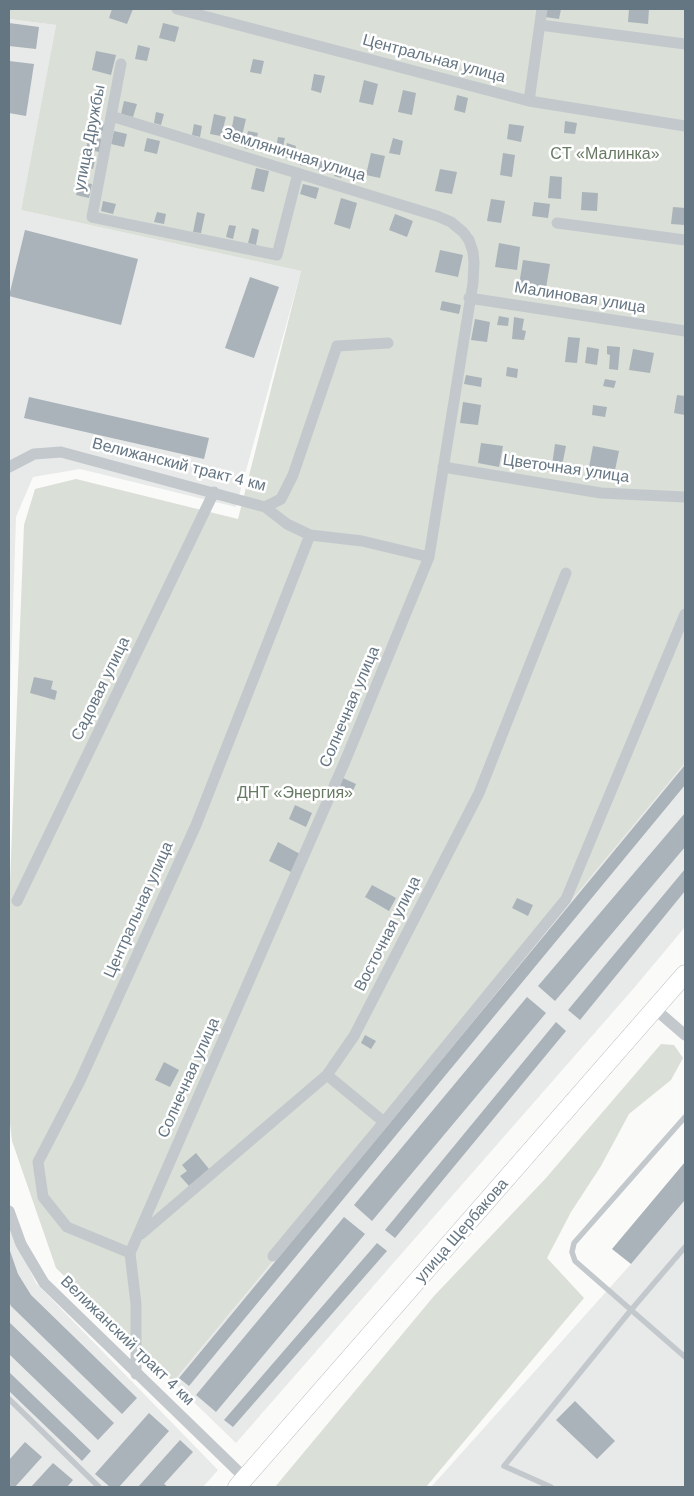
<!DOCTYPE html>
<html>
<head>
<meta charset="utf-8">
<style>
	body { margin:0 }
	#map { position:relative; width:694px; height:1496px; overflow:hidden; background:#fafaf8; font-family:Helvetica,sans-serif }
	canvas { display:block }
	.frame { position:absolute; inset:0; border:10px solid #657683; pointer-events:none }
</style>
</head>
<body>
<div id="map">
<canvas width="694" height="1496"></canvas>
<div class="frame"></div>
</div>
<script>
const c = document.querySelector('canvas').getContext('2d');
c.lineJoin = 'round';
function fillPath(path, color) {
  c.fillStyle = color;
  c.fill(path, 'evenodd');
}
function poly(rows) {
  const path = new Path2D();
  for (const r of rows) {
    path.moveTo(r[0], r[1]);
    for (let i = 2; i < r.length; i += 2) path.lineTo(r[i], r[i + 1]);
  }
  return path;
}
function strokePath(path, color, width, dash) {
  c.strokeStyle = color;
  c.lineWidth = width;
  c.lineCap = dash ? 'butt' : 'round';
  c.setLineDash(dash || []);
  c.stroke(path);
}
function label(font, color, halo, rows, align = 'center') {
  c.font = font + ' Helvetica,sans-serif';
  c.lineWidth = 5;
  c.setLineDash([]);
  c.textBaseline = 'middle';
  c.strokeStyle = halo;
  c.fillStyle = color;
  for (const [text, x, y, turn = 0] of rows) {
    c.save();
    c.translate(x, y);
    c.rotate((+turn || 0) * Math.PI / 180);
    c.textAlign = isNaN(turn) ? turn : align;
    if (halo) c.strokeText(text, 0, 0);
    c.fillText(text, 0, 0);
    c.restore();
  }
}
const built = poly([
	[9,19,56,25,21,210,301,271,236,507,80,469,33,477,16,517,9,730],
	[685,763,685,927,634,988,236,1443,173,1382],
	[685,1200,685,1487,431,1487,631,1264],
	[9,1226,36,1283,218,1470,203,1487,9,1487]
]);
const green = poly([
	[9,9,685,9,685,763,173,1382,56,1268,12,1141,9,1114,9,908,24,525,35,489,76,479,238,519,301,271,21,210,56,25,9,19],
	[661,1044,674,1045,683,1058,671,1080,629,1114,601,1166,571,1212,547,1258,584,1298,426,1487,275,1487,434,1296,546,1178]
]);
const building = poly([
	[112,9,133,9,127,24,109,18],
	[546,9,561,9,559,19,545,17],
	[629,9,649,9,648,24,628,22],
	[9,23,39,27,36,49,9,46],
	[163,23,179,27,175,42,159,38],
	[138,45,150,48,147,61,135,59],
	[96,51,116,55,111,75,92,70],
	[253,59,264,61,261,74,250,72],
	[9,61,34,64,26,116,9,113],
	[314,74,325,76,321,93,311,90],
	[364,80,378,84,373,105,359,102],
	[403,90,416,93,412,115,398,112],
	[457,95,468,98,465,113,454,110],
	[124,101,137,104,133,117,121,114],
	[156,112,164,114,161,125,154,123],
	[214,114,226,117,221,136,210,134],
	[234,116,246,119,242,136,231,133],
	[565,121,577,123,575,134,564,133],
	[92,123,104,125,102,134,90,131],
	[194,124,202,126,200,137,192,135],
	[509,124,524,126,521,142,507,139],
	[114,131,127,134,124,147,111,144],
	[248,131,258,133,254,150,244,148],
	[89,136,102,139,99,152,86,149],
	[278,137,285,138,281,155,275,153],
	[147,138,160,141,157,154,144,151],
	[393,138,403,141,400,155,389,153],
	[287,143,296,146,293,159,284,157],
	[84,153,96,156,93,169,81,166],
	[371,153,385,156,380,178,366,175],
	[503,153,515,155,512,177,500,175],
	[303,154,313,156,310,167,300,165],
	[320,161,327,162,325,172,318,170],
	[338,167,344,169,341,178,334,176],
	[256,168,269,171,264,192,251,189],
	[440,169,457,172,452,194,435,191],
	[550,176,562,177,561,199,548,198],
	[79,182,92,184,89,198,76,195],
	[303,184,319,188,316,199,300,194],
	[582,192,598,193,597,211,581,210],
	[341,198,357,203,350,229,334,224],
	[491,199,505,201,501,223,487,221],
	[103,201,116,204,113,214,101,211],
	[534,202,550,204,548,218,532,216],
	[673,207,685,208,685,225,671,224],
	[157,212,166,214,164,224,154,222],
	[197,212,205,214,201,233,193,232],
	[395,214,413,221,407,237,389,230],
	[229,225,236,226,233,239,226,237],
	[252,228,259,230,256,245,248,243],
	[25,230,138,259,121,325,9,296],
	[499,243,520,247,517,270,495,267],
	[440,250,463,255,458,277,435,272],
	[523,260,550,264,546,288,519,285],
	[250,277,279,287,254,358,225,348],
	[442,301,461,305,459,314,440,310],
	[499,316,509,318,508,326,497,325],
	[514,317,524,319,522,330,526,331,524,340,512,339],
	[475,319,490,322,487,342,471,340],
	[568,337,580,338,577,363,565,362],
	[607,346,620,347,618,370,609,369,610,355,607,354],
	[587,347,599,349,597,365,585,363],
	[633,349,654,353,650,373,629,370],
	[507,367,518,369,517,378,506,376],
	[466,375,482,378,481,387,464,384],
	[605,379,616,381,614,388,603,386],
	[677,395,685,396,685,415,674,413],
	[29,397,209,438,204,459,24,418],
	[463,402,481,405,478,425,460,423],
	[593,405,607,407,605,417,592,415],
	[481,443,503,446,499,467,478,463],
	[555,444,566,446,562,466,552,465],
	[593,446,619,451,614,475,608,473,607,478,598,476,597,480,587,478],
	[34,677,53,681,51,689,57,691,55,700,30,693],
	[685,765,685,785,189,1386,179,1378],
	[343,778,356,784,349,799,336,794],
	[295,805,312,813,306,827,289,819],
	[685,813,685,847,555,1001,538,986],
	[278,842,300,854,291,872,269,861],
	[685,869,685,891,580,1020,568,1010],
	[372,885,396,898,389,911,365,897],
	[517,898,533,905,528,916,512,908],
	[527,997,546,1013,372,1221,354,1205],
	[556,1022,566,1031,395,1238,385,1230],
	[365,1035,376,1041,371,1049,361,1043],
	[164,1062,179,1070,170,1087,155,1080],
	[196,1153,209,1169,189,1186,180,1176,187,1171,182,1165],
	[685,1162,685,1200,631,1264,612,1249],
	[344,1217,365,1234,216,1412,196,1395],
	[377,1243,387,1251,233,1427,224,1420],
	[9,1248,18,1274,31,1295,137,1398,122,1414,11,1306,9,1302],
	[9,1322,114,1423,98,1440,9,1354],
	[9,1372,91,1451,82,1461,9,1391],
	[575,1401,615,1441,597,1459,556,1420],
	[149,1413,169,1431,119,1487,110,1487,95,1474],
	[180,1440,193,1452,164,1484,168,1487,138,1487],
	[25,1442,42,1457,15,1487,9,1487,9,1460],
	[53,1463,73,1480,67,1487,31,1487]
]);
const lane = poly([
	[685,1117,574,1243,572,1252,575,1261,685,1357],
	[9,1399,99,1487],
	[551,1487,504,1466,631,1310,685,1247]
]);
const street = poly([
	[177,9,529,101,685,126],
	[540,25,685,44],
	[121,64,92,217,277,255,298,173],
	[529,101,542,9],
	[111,116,437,216,451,222,463,232,469,240,473,252,474,262,473,283,429,557,346,759,130,1253],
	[557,223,685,240],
	[469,298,685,331],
	[9,467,34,454,61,452,265,507,281,499,293,475,337,346,388,343],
	[443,467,601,493,685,497],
	[265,507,287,524,310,535,362,541,429,557],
	[17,901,214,492],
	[655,1009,685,1035],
	[327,1075,384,1122],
	[9,1211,21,1244,44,1283,245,1478],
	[141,1234,327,1075,354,1036,479,793,566,573],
	[130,1253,67,1227,43,1197,38,1162,80,1081,196,825,310,535],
	[130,1253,136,1304,136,1374],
	[273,1256,384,1122,566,899,685,614]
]);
const primary = poly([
	[237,1487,685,974]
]);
const streetNames = [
	["Центральная улица",434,59,15],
	["улица Дружбы",90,138,-79],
	["Земляничная улица",294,155,17],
	["Малиновая улица",580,298,9],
	["Велижанский тракт 4 км",179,465,14],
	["Цветочная улица",566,469,8],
	["Садовая улица",101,689,-64],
	["Солнечная улица",350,707,-67],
	["Центральная улица",139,910,-66],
	["Восточная улица",388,934,-63],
	["Солнечная улица",189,1078,-66],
	["улица Щербакова",462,1231,-49],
	["Велижанский тракт 4 км",127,1341,44]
];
const parkNames = [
	["CТ «Малинка»",605,155],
	["ДНТ «Энергия»",295,794]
];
fillPath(built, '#e8e9e9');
fillPath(green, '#dadfd7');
fillPath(building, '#aab3b9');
strokePath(primary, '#b5babe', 19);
strokePath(lane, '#c3c8cc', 5.5);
strokePath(street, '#c3c8cc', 11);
strokePath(primary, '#fff', 18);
label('16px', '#657683', '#fff', streetNames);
label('16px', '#687a64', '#fff', parkNames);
</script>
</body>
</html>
